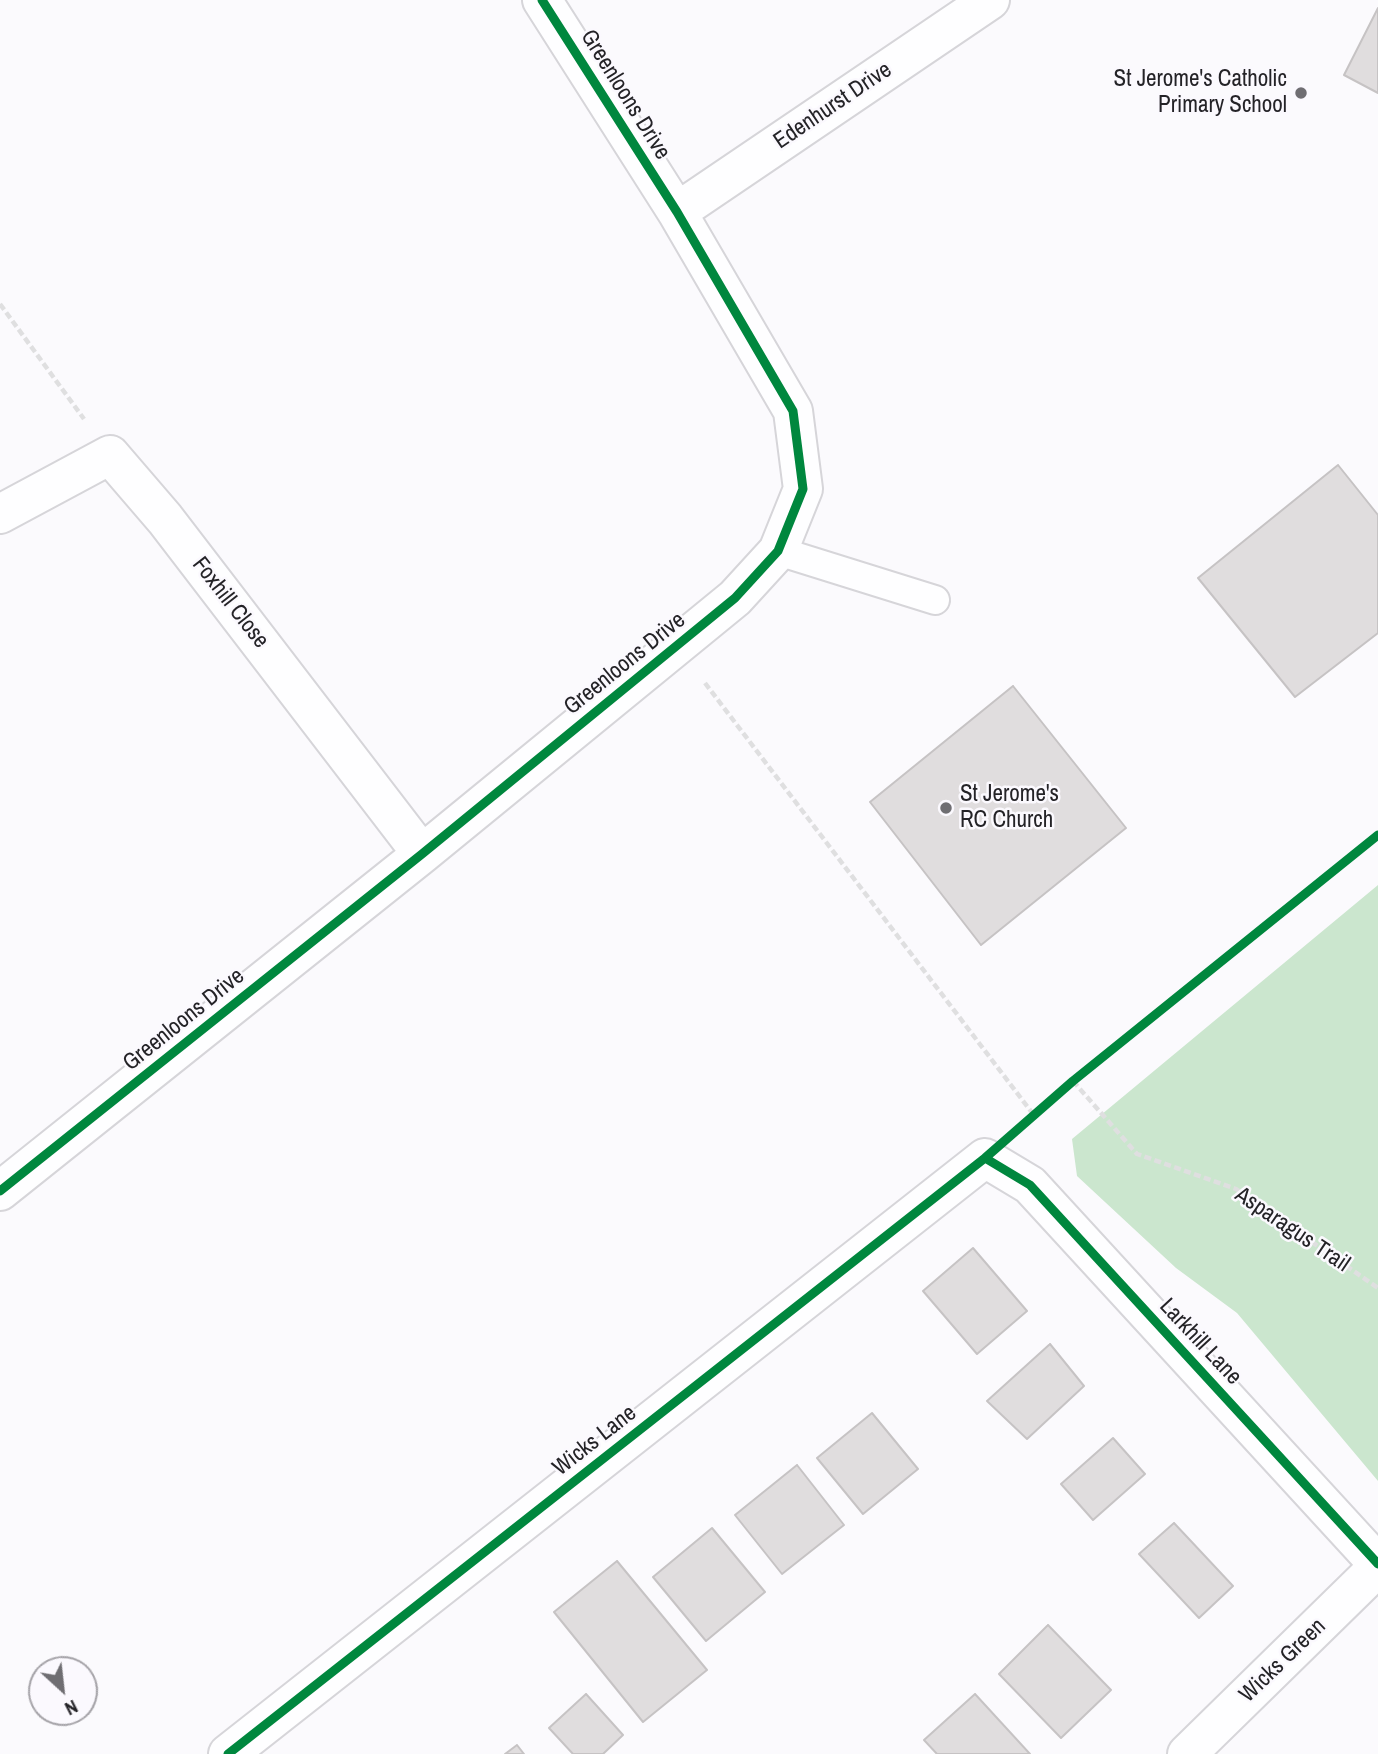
<!DOCTYPE html>
<html>
<head>
<meta charset="utf-8">
<style>
	body { margin:0 }
	#map { position:relative; width:1378px; height:1754px; overflow:hidden; background:#fbfafd; font-family:"Archivo Narrow",sans-serif }
	canvas { display:block }
	.north { position:absolute; left:28px; top:1656px; width:70px; height:70px; box-sizing:border-box; background:#fbf9fe; border:2px solid #a5a3a8; border-radius:50%; rotate:153deg; font-size:19px; font-weight:700; line-height:28px; text-align:center; color:#242327 }
	.north::after { content:''; display:block; margin:auto; width:24px; height:32px; background:#6f6e72; clip-path:polygon(50% 0,100% 100%,50% 72%,0 100%) }
</style>
</head>
<body>
<div id="map">
<canvas width="1378" height="1754"></canvas>
<div class="north">N</div>
</div>
<script>
const c = document.querySelector('canvas').getContext('2d');
c.lineJoin = 'round';
function fillPath(path, color) {
  c.fillStyle = color;
  c.fill(path, 'evenodd');
}
function poly(rows) {
  const path = new Path2D();
  for (const r of rows) {
    path.moveTo(r[0], r[1]);
    for (let i = 2; i < r.length; i += 2) path.lineTo(r[i], r[i + 1]);
  }
  return path;
}
function strokePath(path, color, width, dash) {
  c.strokeStyle = color;
  c.lineWidth = width;
  c.lineCap = dash ? 'butt' : 'round';
  c.setLineDash(dash || []);
  c.stroke(path);
}
function label(font, color, halo, rows, align = 'center') {
  c.font = font + ' "Archivo Narrow",sans-serif';
  c.lineWidth = 5;
  c.setLineDash([]);
  c.textBaseline = 'middle';
  c.strokeStyle = halo;
  c.fillStyle = color;
  for (const [text, x, y, turn = 0] of rows) {
    c.save();
    c.translate(x, y);
    c.rotate((+turn || 0) * Math.PI / 180);
    c.textAlign = isNaN(turn) ? turn : align;
    if (halo) c.strokeText(text, 0, 0);
    c.fillText(text, 0, 0);
    c.restore();
  }
}
const green = poly([
	[1378,885,1378,1481,1237,1313,1176,1268,1077,1176,1072,1139]
]);
const building = poly([
	[1378,8,1378,93,1344,75,1378,8],
	[1338,465,1378,515,1378,633,1295,697,1198,578,1338,465],
	[1013,686,1126,828,981,945,870,802,1013,686],
	[973,1248,1027,1311,977,1354,923,1291,973,1248],
	[1050,1344,1084,1386,1027,1439,987,1401,1050,1344],
	[872,1413,918,1469,863,1514,817,1458,872,1413],
	[1113,1438,1145,1474,1093,1520,1061,1484,1113,1438],
	[797,1465,844,1525,782,1574,735,1515,797,1465],
	[1174,1523,1233,1586,1199,1618,1139,1554,1174,1523],
	[712,1528,765,1592,706,1641,653,1577,712,1528],
	[617,1561,707,1670,643,1722,554,1612,617,1561],
	[1048,1625,1111,1690,1061,1738,999,1674,1048,1625],
	[586,1694,623,1735,603,1754,573,1754,549,1728,586,1694],
	[975,1694,1030,1754,937,1754,924,1740,975,1694],
	[517,1745,524,1754,505,1754,517,1745]
]);
const path = poly([
	[0,304,84,419],
	[705,683,1033,1114],
	[1073,1081,1137,1154,1236,1189,1378,1288]
]);
const service = poly([
	[778,551,935,600]
]);
const minor = poly([
	[677,212,990,0],
	[0,514,110,455,165,519,422,854],
	[0,1191,422,854,735,598,778,551,803,489,793,411,677,212,542,0],
	[228,1754,985,1158,1030,1185,1378,1564],
	[1187,1754,1378,1567]
]);
const cycleway = poly([
	[985,1158,1030,1185,1378,1564],
	[0,1191,422,854,735,598,778,551,803,489,793,411,677,212,542,0],
	[228,1754,985,1158,1073,1081,1378,835]
]);
const markers = [
	[1301,93,7,"#6f6e72"],
	[946,808,7,"#6f6e72"]
];
const poiNames = [
	["St Jerome's Catholic",1287,80],
	["Primary School",1287,106],
	["St Jerome's",960,795,"left"],
	["RC Church",960,821,"left"]
];
const streetNames = [
	["Greenloons Drive",625,95,58],
	["Edenhurst Drive",833,106,-34],
	["Foxhill Close",230,603,52],
	["Greenloons Drive",625,664,-39],
	["Greenloons Drive",184,1020,-39],
	["Asparagus Trail",1292,1230,34],
	["Larkhill Lane",1200,1342,47],
	["Wicks Lane",595,1441,-38],
	["Wicks Green",1283,1661,-44]
];
fillPath(green, '#cbe6ce');
fillPath(building, '#e0ddde');
strokePath(building, '#c6c3c4', 2);
strokePath(service, '#d6d5d9', 32);
strokePath(minor, '#d6d5d9', 42);
strokePath(path, '#dfdfe0', 4.5, [7, 3.5]);
strokePath(service, '#fefeff', 28);
strokePath(minor, '#fefeff', 38);
strokePath(cycleway, '#00873e', 9);
for (const [x, y, r, color] of markers) {
  const dot = new Path2D();
  dot.arc(x, y, r, 0, 2 * Math.PI);
  c.fillStyle = color;
  c.fill(dot);
  strokePath(dot, '#fbf9fe', 2.5);
}
label('23px', '#242327', '#fbf9fe', poiNames, 'right');
label('23px', '#242327', '#fbf9fe', streetNames);
</script>
</body>
</html>
